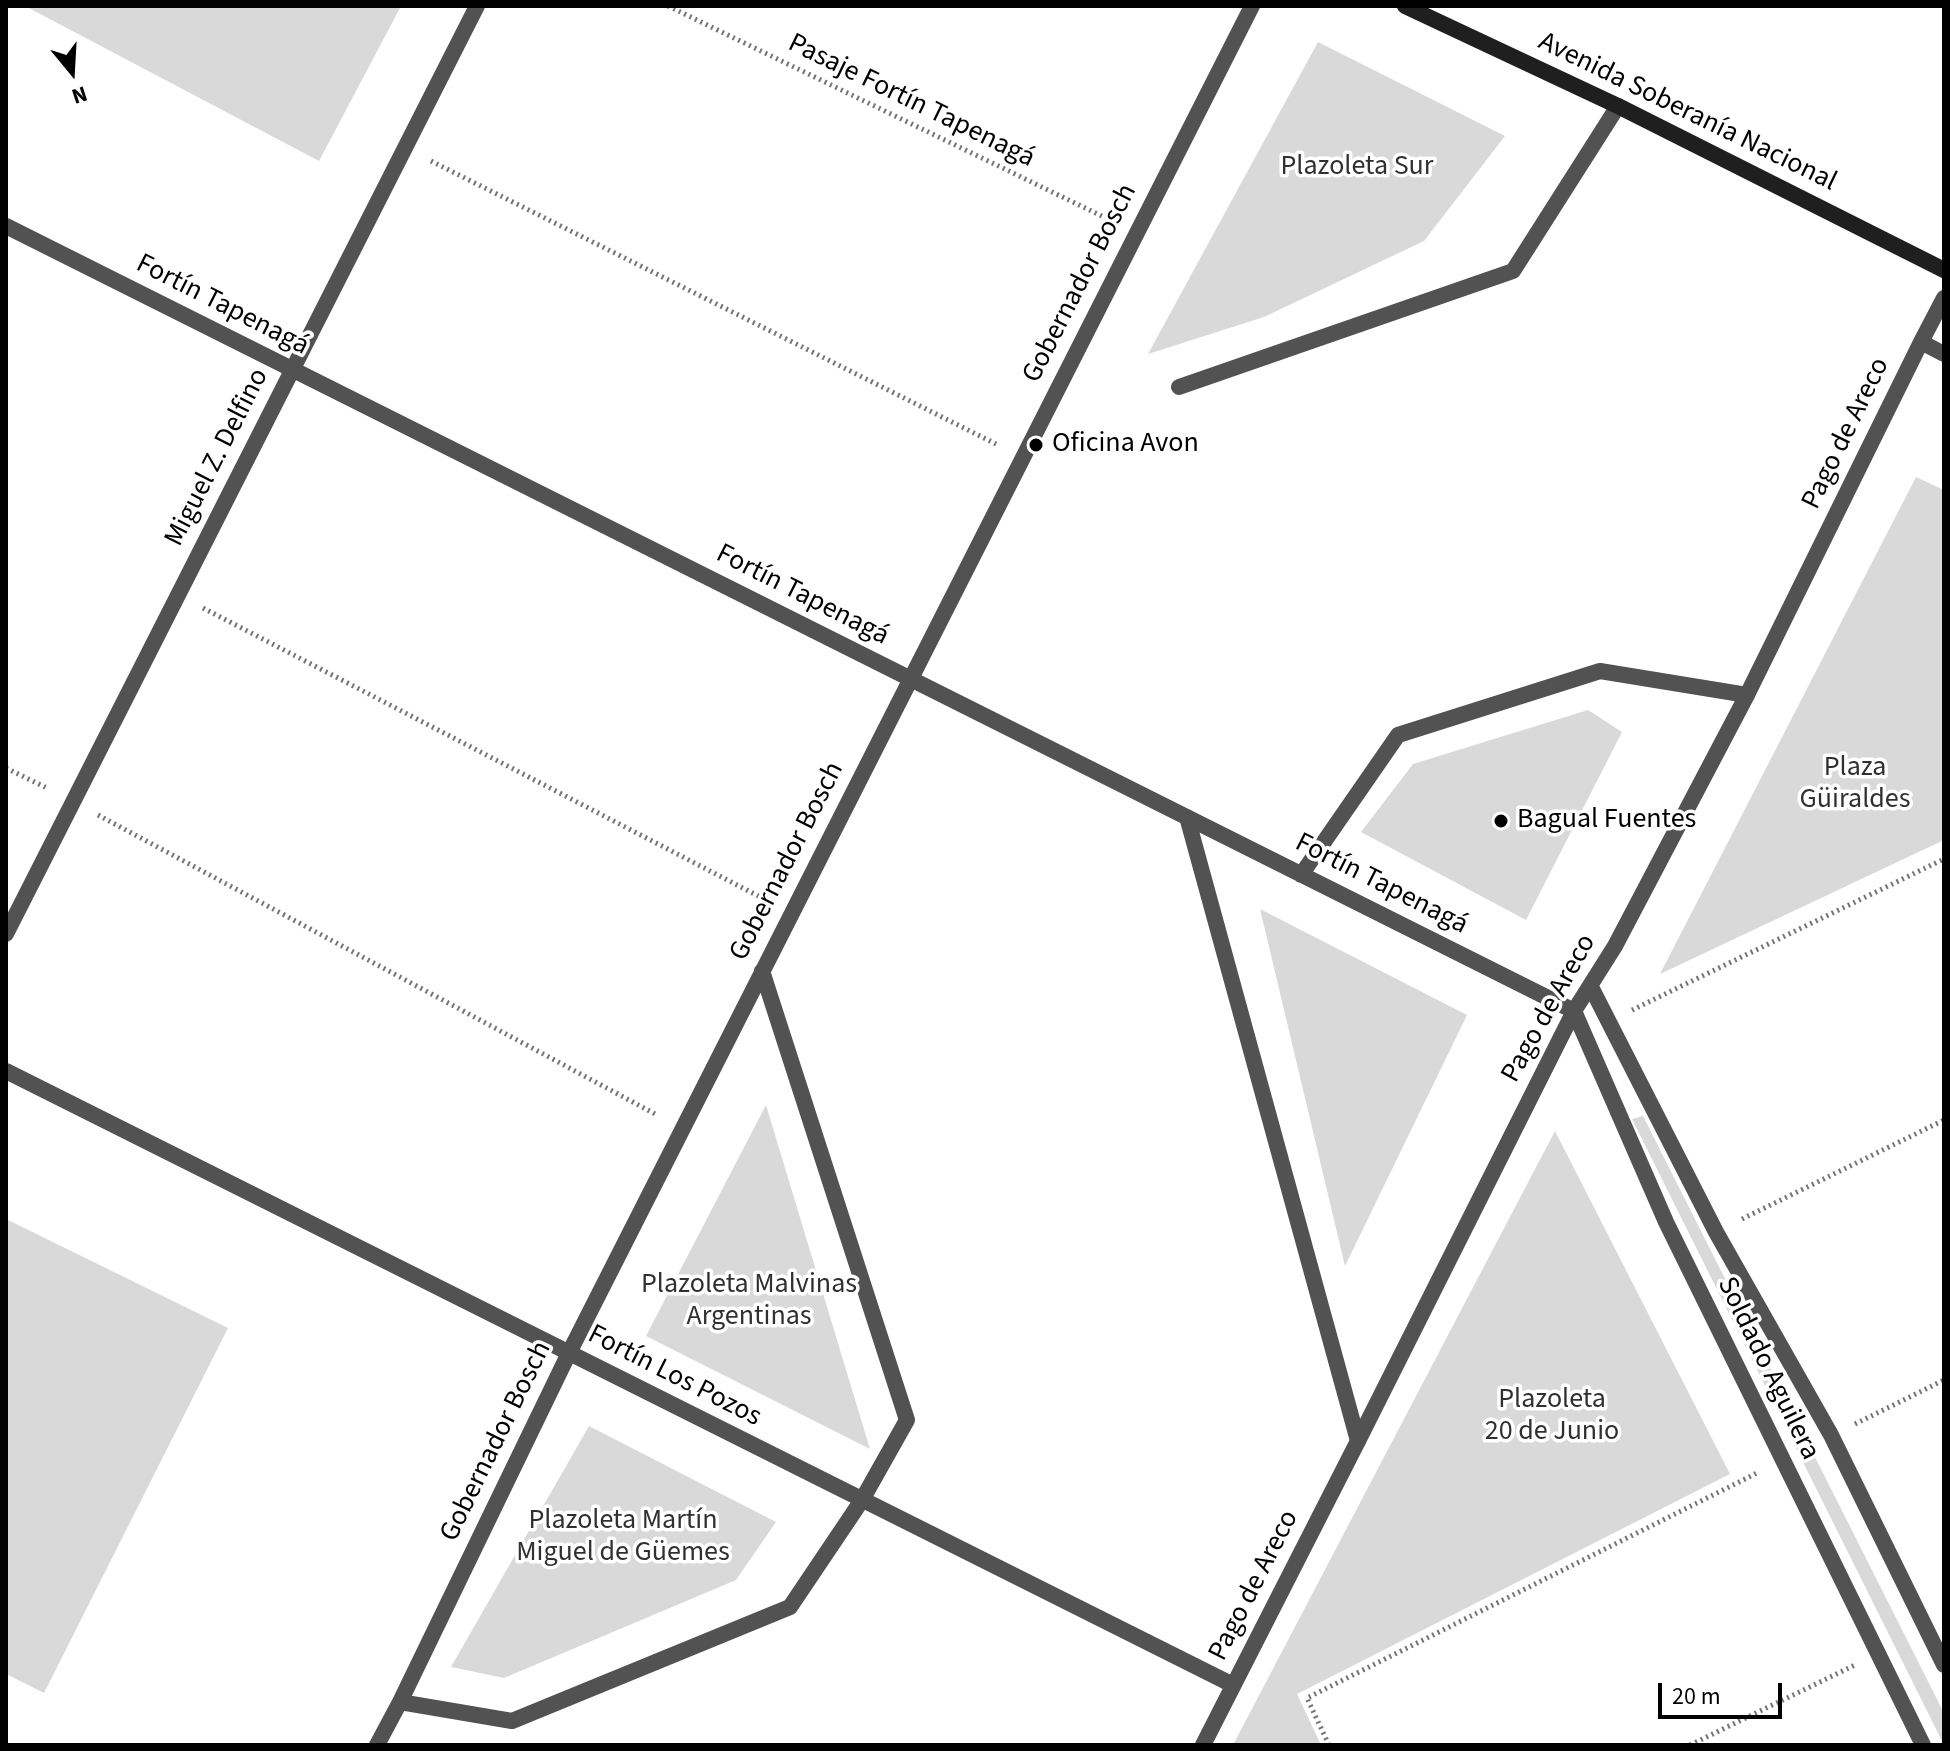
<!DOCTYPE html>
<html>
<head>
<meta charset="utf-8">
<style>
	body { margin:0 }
	#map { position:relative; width:1950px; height:1751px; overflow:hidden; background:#fff; font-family:"Source Sans 3",sans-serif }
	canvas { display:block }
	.frame { position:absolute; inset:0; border:8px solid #000; pointer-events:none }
	.north { position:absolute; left:32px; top:32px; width:80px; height:80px; -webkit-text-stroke:6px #fff; paint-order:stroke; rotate:162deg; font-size:22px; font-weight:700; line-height:32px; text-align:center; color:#000 }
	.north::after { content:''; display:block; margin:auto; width:28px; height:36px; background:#000; clip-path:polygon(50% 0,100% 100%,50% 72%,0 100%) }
	.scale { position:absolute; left:1658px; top:1683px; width:124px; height:36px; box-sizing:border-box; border:4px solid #000; border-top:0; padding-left:10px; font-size:24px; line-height:28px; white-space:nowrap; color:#000; -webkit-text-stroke:6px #fff; paint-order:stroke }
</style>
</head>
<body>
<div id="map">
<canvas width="1950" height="1751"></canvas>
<div class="frame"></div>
<div class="north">N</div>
<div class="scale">20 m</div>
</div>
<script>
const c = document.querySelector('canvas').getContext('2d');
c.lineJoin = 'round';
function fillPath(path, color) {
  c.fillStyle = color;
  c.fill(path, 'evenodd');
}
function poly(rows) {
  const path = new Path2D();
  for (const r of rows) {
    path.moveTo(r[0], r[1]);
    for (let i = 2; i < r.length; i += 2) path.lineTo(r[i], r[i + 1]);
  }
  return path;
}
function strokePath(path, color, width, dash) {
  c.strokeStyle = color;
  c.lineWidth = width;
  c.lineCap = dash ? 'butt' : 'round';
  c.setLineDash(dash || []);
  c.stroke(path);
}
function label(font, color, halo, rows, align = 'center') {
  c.font = font + ' "Source Sans 3",sans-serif';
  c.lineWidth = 7;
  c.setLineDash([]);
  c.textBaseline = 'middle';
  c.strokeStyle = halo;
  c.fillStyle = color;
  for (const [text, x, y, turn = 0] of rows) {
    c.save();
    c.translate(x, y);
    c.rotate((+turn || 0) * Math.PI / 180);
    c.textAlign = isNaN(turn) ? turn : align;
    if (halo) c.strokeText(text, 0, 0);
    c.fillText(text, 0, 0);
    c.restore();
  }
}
const green = poly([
	[25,6,401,6,319,161],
	[1318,42,1505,136,1424,241,1264,317,1148,354],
	[1916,477,1944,490,1944,840,1660,974],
	[1588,710,1622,732,1526,920,1361,832,1413,764],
	[1260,909,1467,1015,1345,1266],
	[766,1105,870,1449,646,1336],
	[1643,1116,1944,1713,1944,1745,1632,1119],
	[1555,1131,1730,1474,1297,1694,1321,1745,1233,1745],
	[6,1219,228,1328,44,1693,6,1674],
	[589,1426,776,1522,736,1580,504,1678,451,1667]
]);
const path = poly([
	[668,6,1110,220],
	[431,161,998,445],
	[203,608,766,900],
	[6,768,47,788],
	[98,815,657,1115],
	[1632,1010,1944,859],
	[1742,1219,1944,1120],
	[1855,1424,1944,1380],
	[1329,1745,1307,1698,1757,1473],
	[1690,1745,1855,1665]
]);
const service = poly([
	[1179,387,1513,271,1618,106]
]);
const minor = poly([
	[6,226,1574,1011],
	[1187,817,1358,1441],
	[1301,875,1398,735,1600,671,1747,695],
	[6,934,477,6],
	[6,1071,1233,1685],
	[400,1702,512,1721,790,1607,862,1500,907,1420,762,971],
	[377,1745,400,1702,569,1353,1252,6]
]);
const tertiary = poly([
	[1921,342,1944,354],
	[1591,987,1716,1232,1831,1435,1944,1665],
	[1574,1011,1666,1222,1923,1745],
	[1203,1745,1358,1441,1574,1011,1615,946,1747,695,1921,342,1944,298]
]);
const secondary = poly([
	[1405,6,1618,106,1944,270]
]);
const markers = [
	[1036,445,8,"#000"],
	[1501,821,8,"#000"]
];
const streetNames = [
	["Pasaje Fortín Tapenagá",911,102,26],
	["Avenida Soberanía Nacional",1687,113,26],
	["Gobernador Bosch",1081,284,-63],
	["Fortín Tapenagá",222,306,27],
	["Pago de Areco",1847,434,-64],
	["Miguel Z. Delfino",218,458,-63],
	["Fortín Tapenagá",802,596,27],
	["Gobernador Bosch",788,862,-63],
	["Fortín Tapenagá",1381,885,27],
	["Pago de Areco",1550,1009,-61],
	["Soldado Aguilera",1767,1369,64],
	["Fortín Los Pozos",674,1377,27],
	["Gobernador Bosch",497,1442,-64],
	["Pago de Areco",1255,1586,-63]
];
const parkNames = [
	["Plazoleta Sur",1357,168],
	["Plaza",1855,769],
	["Güiraldes",1855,801],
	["Plazoleta Malvinas",749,1286],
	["Argentinas",749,1318],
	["Plazoleta",1552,1401],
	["20 de Junio",1552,1433],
	["Plazoleta Martín",623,1522],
	["Miguel de Güemes",623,1554]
];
const poiNames = [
	["Oficina Avon",1052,445],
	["Bagual Fuentes",1517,821]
];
fillPath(green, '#d9d9d9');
strokePath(path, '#747474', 5, [2, 4]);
strokePath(service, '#525252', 16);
strokePath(minor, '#525252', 16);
strokePath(tertiary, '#525252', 16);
strokePath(secondary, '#1f1f1f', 16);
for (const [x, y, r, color] of markers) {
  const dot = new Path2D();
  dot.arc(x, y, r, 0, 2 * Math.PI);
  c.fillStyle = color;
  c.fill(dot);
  strokePath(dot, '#fff', 3);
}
label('28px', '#000', '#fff', streetNames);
label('28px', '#303030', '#fff', parkNames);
label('28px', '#000', '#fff', poiNames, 'left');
</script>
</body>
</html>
